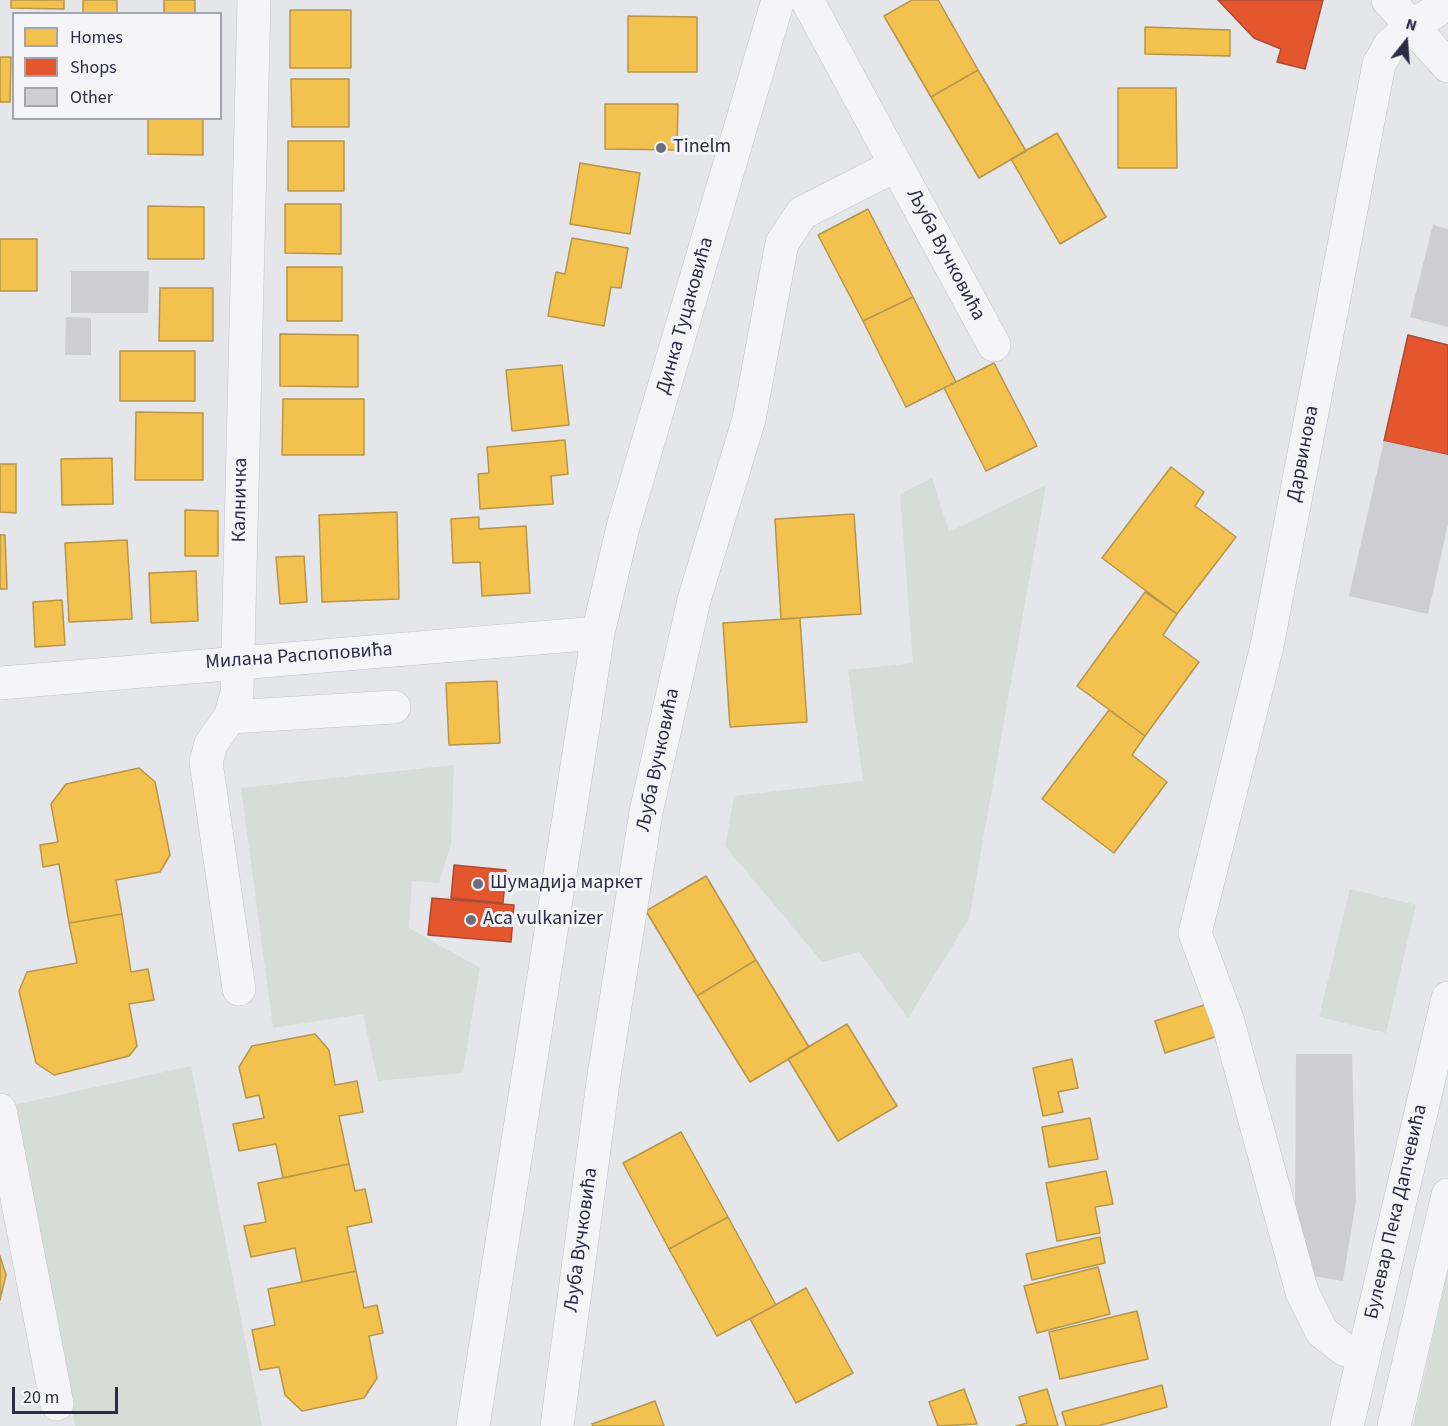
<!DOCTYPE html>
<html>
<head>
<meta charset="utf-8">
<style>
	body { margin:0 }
	#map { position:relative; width:1448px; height:1426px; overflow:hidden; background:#e5e6ea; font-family:"Source Sans 3",sans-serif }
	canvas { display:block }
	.legend { position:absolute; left:12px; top:12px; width:210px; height:108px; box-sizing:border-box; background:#f4f4f9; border:2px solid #a4a4b0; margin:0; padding:8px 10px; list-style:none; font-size:18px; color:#2c2d43 }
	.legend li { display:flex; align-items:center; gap:12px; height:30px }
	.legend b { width:30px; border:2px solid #a4a4b0 }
	.north { position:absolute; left:1376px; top:12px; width:60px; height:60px; -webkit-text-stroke:4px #f4f4f9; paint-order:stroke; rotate:17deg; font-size:16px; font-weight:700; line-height:24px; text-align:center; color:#2c2d43 }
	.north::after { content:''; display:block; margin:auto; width:21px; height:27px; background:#2c2d43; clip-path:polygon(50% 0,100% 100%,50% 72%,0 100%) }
	.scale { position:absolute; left:12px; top:1387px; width:106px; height:27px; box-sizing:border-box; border:3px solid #2c2d43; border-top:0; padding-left:8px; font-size:18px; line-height:21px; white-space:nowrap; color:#2c2d43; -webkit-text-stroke:4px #f4f4f9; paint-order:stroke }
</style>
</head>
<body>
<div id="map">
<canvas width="1448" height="1426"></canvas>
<ul class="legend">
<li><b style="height:16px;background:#f2c14e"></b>Homes</li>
<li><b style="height:16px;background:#e4572e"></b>Shops</li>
<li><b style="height:16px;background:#cdcdd2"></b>Other</li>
</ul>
<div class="north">N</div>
<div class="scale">20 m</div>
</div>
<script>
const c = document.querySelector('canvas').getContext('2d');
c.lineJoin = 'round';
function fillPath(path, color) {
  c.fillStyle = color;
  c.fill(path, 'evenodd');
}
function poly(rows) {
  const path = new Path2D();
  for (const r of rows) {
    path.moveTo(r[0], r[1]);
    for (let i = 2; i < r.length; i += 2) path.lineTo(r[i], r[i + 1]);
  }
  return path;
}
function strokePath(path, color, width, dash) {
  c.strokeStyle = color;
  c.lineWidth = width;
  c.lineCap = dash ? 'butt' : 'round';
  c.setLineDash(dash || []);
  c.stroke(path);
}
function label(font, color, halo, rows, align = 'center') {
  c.font = font + ' "Source Sans 3",sans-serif';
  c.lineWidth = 6;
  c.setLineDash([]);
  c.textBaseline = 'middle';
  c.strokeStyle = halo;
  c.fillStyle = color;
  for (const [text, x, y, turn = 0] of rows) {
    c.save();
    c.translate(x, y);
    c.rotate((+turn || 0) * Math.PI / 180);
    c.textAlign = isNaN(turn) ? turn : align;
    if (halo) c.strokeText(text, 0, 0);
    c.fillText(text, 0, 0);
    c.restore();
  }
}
const green = poly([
	[932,478,949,532,1046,485,969,919,908,1018,859,952,822,962,725,846,734,796,863,781,848,670,913,663,900,494],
	[454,765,451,844,439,883,412,881,409,928,480,968,463,1073,378,1081,363,1014,273,1028,241,788],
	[1350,889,1416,905,1386,1033,1319,1017],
	[191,1066,262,1426,75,1426,14,1105],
	[1448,1269,1448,1426,1413,1426]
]);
const homes = poly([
	[11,0,64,0,64,9,11,8,11,0],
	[83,0,117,0,117,14,83,14,83,0],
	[164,0,195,0,195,14,164,14,164,0],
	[912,0,938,0,978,70,931,97,884,16,912,0],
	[290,10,351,10,351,68,290,68,290,10],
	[628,16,697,17,697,72,628,72,628,16],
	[1145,27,1230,30,1230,56,1145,54,1145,27],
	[0,57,11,57,10,102,0,102,0,57],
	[978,70,1026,151,979,178,931,97,978,70],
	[291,79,349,79,349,127,292,127,291,79],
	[1118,88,1176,88,1177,168,1118,168,1118,88],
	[605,104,678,104,677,150,605,149,605,104],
	[148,118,203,118,203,155,148,154,148,118],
	[1057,133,1106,217,1060,244,1011,159,1057,133],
	[288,141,344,141,344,191,288,191,288,141],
	[580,163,640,173,630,234,570,224,580,163],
	[285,204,341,204,341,254,285,253,285,204],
	[148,206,204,207,204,259,148,259,148,206],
	[868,209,913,297,863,321,818,235,868,209],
	[572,238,628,248,621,288,611,287,604,326,548,316,556,272,565,274,572,238],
	[0,239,37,239,37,291,0,291,0,239],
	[287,267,342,267,342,321,287,321,287,267],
	[160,288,213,288,213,341,159,341,160,288],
	[913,297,956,382,906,407,863,321,913,297],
	[280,334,358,335,358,387,280,386,280,334],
	[120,351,195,351,195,401,120,401,120,351],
	[994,363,1037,446,986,471,944,388,994,363],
	[562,365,569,425,512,431,506,370,562,365],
	[283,399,364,399,364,455,282,455,283,399],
	[136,412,203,413,203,480,135,480,136,412],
	[565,440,568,474,551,476,553,504,480,509,478,474,489,473,487,447,565,440],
	[112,458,113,504,62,505,61,459,112,458],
	[0,464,16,464,16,513,0,512,0,464],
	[1171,467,1204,492,1195,506,1236,537,1177,614,1102,558,1171,467],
	[185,510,218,511,218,556,185,556,185,510],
	[397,512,399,599,322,602,319,515,397,512],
	[854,514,861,614,781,619,775,519,854,514],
	[479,517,479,529,526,526,530,593,482,596,480,562,453,563,451,519,479,517],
	[0,535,5,535,7,589,0,589,0,535],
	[127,540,132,619,69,622,65,543,127,540],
	[304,556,307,602,280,604,276,557,304,556],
	[196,571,198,621,151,623,149,573,196,571],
	[1145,592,1177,614,1163,635,1199,662,1145,736,1077,686,1145,592],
	[62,600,65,645,35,647,33,602,62,600],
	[800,618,807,722,730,727,723,623,800,618],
	[497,681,500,743,449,745,446,683,497,681],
	[1109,710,1145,736,1132,755,1167,782,1114,853,1042,799,1109,710],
	[139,768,155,782,170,855,160,872,116,880,122,914,69,923,59,864,43,867,40,845,58,842,51,804,66,784,139,768],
	[706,876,756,960,697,996,646,911,706,876],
	[122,914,131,972,148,969,154,1000,129,1004,137,1046,129,1056,54,1075,36,1063,19,991,27,972,77,963,69,923,122,914],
	[756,960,809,1047,750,1082,697,996,756,960],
	[1207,1004,1218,1036,1165,1053,1155,1021,1207,1004],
	[847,1024,897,1106,838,1141,788,1059,847,1024],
	[315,1034,329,1050,335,1085,357,1081,363,1112,339,1116,349,1164,283,1178,276,1144,239,1151,233,1124,264,1118,259,1095,246,1098,239,1067,252,1046,315,1034],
	[1072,1059,1078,1088,1058,1092,1063,1112,1043,1116,1033,1068,1072,1059],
	[1090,1118,1098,1159,1049,1167,1042,1127,1090,1118],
	[681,1132,728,1217,669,1249,623,1163,681,1132],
	[349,1164,355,1191,365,1189,372,1222,347,1227,356,1271,302,1282,295,1248,251,1257,244,1226,266,1222,258,1183,349,1164],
	[1106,1171,1113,1204,1095,1207,1100,1233,1057,1241,1046,1183,1106,1171],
	[728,1217,776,1305,717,1336,669,1249,728,1217],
	[1100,1237,1105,1263,1032,1280,1026,1254,1100,1237],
	[0,1256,6,1275,0,1300,0,1256],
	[1098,1267,1110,1314,1037,1333,1024,1286,1098,1267],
	[356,1271,364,1308,377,1305,383,1333,369,1336,377,1378,364,1398,302,1411,285,1395,279,1367,260,1370,252,1330,275,1325,268,1289,356,1271],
	[806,1288,853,1373,796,1403,750,1319,806,1288],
	[1137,1311,1148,1359,1060,1379,1049,1332,1137,1311],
	[1162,1385,1167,1407,1098,1426,1066,1426,1062,1412,1162,1385],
	[964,1389,977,1424,938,1426,929,1402,964,1389],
	[1047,1389,1058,1426,1016,1426,1027,1423,1019,1397,1047,1389],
	[655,1401,664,1426,593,1426,592,1424,655,1401]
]);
const shops = poly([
	[1218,0,1323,0,1305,69,1277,62,1281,49,1254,38,1218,0],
	[1408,335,1448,345,1448,455,1384,441,1408,335],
	[454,865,506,870,503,903,451,898,454,865],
	[432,898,514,905,511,942,428,935,432,898]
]);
const building = poly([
	[1433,225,1448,229,1448,327,1410,317],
	[71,271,149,271,148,313,71,313],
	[66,317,91,318,91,355,65,355],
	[1384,441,1448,455,1448,524,1428,614,1349,596],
	[1296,1054,1352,1054,1356,1201,1343,1281,1307,1275,1295,1228]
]);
const minor = poly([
	[1388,0,1448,66],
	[896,165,994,345],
	[0,683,598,633],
	[230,717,394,707],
	[239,989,206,762,211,744,230,717,237,693,254,0],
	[0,1110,57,1404],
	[1363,1356,1344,1349,1322,1332,1302,1292,1228,1022,1195,933,1267,646,1379,64,1390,45,1412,26,1436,11,1445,0],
	[473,1426,598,633,623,527,778,0],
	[557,1426,603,1082,646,812,694,600,749,419,782,243,802,213,896,165,807,0],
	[1347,1426,1448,998],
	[1394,1426,1448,1195]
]);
const markers = [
	[661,148,6,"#6d6e7d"],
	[478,884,6,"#6d6e7d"],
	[471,920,6,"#6d6e7d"]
];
const poiNames = [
	["Tinelm",673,148],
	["Шумадија маркет",490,884],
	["Aca vulkanizer",483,920]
];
const streetNames = [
	["Љуба Вучковића",945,255,62],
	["Динка Туцаковића",686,316,-74],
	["Дарвинова",1304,454,-79],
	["Калничка",241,500,-89],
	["Милана Распоповића",299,657,-4],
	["Љуба Вучковића",659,760,-78],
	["Булевар Пека Дапчевића",1397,1212,-77],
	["Љуба Вучковића",582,1240,-82]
];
fillPath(green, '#d4ddd7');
fillPath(homes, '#f2c14e');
strokePath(homes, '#b7954b', 1.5);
fillPath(shops, '#e4572e');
strokePath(shops, '#ad4a34', 1.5);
fillPath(building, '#cdcdd2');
strokePath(minor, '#c2c3c7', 34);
strokePath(minor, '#f5f5f7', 33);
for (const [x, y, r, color] of markers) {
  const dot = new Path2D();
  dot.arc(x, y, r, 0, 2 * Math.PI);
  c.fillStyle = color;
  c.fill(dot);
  strokePath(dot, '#f4f4f9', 2);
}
label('20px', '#2c2d43', '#f4f4f9', poiNames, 'left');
label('20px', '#2c2d43', '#f4f4f9', streetNames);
</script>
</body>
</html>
